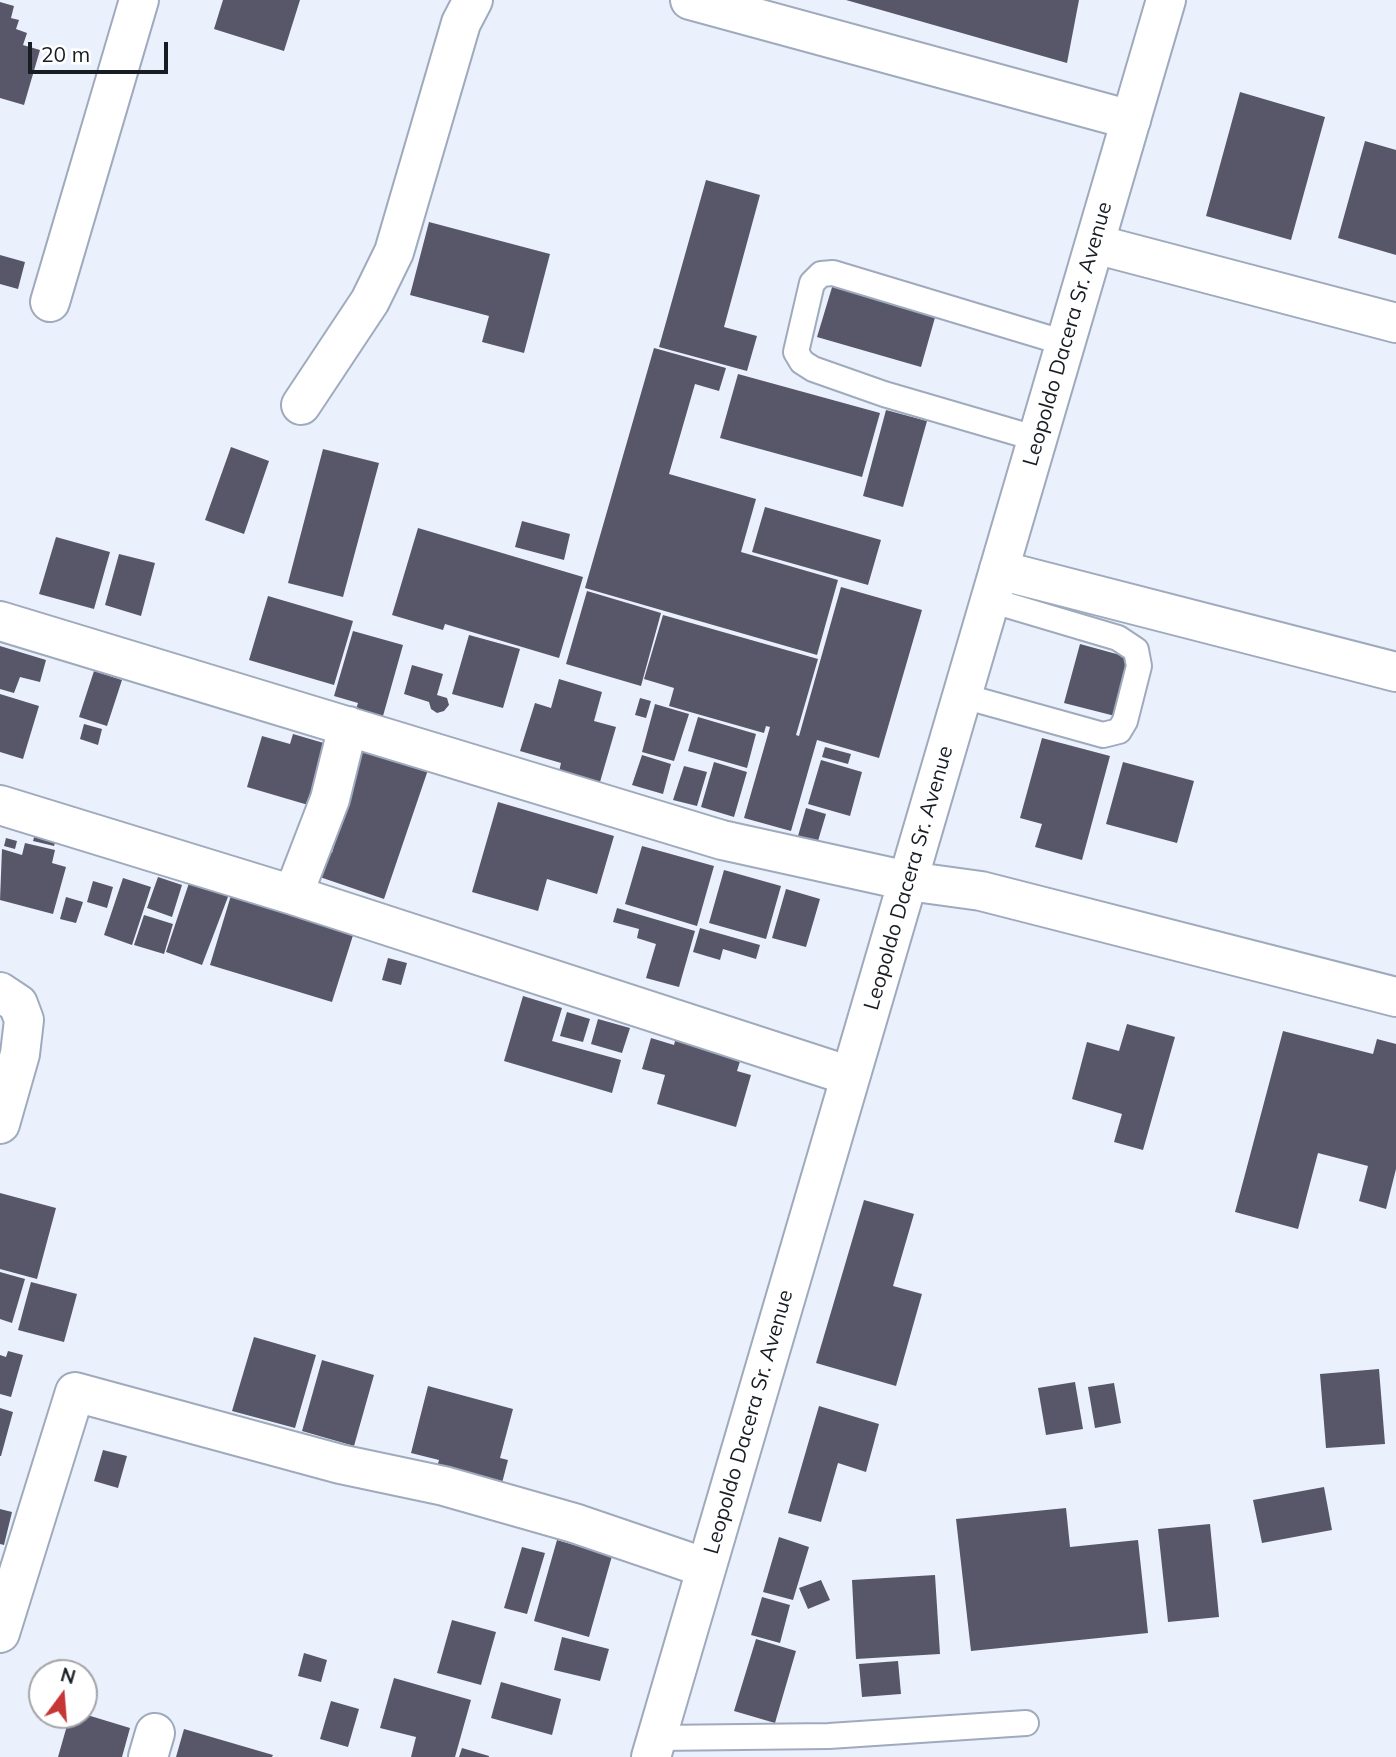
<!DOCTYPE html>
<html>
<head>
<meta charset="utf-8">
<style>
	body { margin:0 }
	#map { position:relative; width:1396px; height:1757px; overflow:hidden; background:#eaf1fd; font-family:Mulish,sans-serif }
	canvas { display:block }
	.north { position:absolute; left:28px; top:1659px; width:70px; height:70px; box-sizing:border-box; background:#fff; border:2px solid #a3a4a7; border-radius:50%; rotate:16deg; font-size:19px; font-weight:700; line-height:28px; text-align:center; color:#181c23 }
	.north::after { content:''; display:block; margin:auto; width:24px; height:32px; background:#c53635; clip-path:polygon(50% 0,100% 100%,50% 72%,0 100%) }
	.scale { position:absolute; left:28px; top:42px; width:140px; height:32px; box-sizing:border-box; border:4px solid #181c23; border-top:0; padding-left:9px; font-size:21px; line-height:24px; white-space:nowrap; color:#181c23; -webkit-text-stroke:5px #fff; paint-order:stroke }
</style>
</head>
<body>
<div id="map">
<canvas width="1396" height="1757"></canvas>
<div class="north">N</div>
<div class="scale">20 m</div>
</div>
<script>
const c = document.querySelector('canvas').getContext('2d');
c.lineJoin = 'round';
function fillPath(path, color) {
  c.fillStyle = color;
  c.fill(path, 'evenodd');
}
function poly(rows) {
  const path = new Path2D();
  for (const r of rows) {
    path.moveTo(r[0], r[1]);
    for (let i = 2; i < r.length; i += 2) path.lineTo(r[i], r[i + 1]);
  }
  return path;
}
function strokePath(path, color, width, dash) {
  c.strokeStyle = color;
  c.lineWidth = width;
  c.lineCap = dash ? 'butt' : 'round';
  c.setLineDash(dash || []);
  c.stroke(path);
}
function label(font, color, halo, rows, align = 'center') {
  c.font = font + ' Mulish,sans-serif';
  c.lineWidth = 7;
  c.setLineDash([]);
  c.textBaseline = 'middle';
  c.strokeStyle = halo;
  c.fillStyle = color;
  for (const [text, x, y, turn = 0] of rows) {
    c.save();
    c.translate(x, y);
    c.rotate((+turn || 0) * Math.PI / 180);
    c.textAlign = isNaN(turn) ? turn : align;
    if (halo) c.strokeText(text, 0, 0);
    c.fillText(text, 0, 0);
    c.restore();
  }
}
const building = poly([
	[223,0,300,0,284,51,214,29],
	[846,0,1079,0,1067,63],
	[0,2,14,6,11,18,19,20,16,29,27,33,23,45,40,50,24,105,0,98],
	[1240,92,1325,117,1291,240,1206,216],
	[1365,141,1396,150,1396,255,1338,238],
	[706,180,760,195,724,327,757,336,747,371,659,347],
	[429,222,550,254,524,353,482,342,489,316,410,295],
	[0,255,25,262,18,289,0,284],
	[833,284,936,314,921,367,817,337],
	[654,348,726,368,719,391,695,384,669,474,756,499,741,552,838,580,817,655,585,588],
	[738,374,880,413,862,477,720,438],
	[886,410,927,421,903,507,863,496],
	[231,447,269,461,244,534,205,520],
	[323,449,379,463,343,597,288,583],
	[765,507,881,540,868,585,752,552],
	[522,521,570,534,564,560,515,547],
	[418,528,583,577,559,658,445,624,443,630,392,615],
	[56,537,110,552,94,609,39,594],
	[119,554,155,563,141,616,105,605],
	[841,587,922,610,879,758,817,740,791,831,744,818,770,727,766,726,764,733,669,706,674,688,644,679,663,615,818,659,796,735,799,736],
	[587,591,661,613,641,686,566,664],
	[268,596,353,621,334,685,249,660],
	[353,631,403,645,383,716,356,709,358,703,334,696],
	[469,635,520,649,503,708,452,694],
	[1080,644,1131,658,1115,716,1064,703],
	[0,646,46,660,40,682,20,677,14,693,0,689],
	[412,665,443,674,437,695,447,698,449,705,444,711,437,713,431,709,429,702,404,694],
	[94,671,122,680,107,726,79,717],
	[559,679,602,692,594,721,616,727,600,782,593,780,590,789,559,772,561,763,520,751,535,703,551,708],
	[0,694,39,706,23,759,0,752],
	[640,698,651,701,646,718,635,715],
	[655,704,689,714,674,761,642,752],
	[698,717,756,734,747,768,688,751],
	[84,724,102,729,98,745,80,739],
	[293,734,334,746,315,807,247,787,262,736,290,744],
	[1042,738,1110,756,1082,860,1035,847,1042,824,1020,818],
	[363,745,429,767,384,899,314,875,322,850,332,853],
	[825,747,851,754,848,764,822,757],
	[642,755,671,764,663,794,632,785],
	[821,760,862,772,850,816,808,804],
	[714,762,747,772,734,817,701,807],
	[1123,762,1194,781,1177,843,1106,824],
	[684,766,707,772,697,806,673,800],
	[498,802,614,836,597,894,547,879,538,911,472,892],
	[806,808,826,814,818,841,798,836],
	[37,827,58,833,54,846,33,841],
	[6,838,17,841,15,849,4,846],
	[25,843,55,850,52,863,66,867,53,914,0,900,2,849,22,855],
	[642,846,714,866,697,926,625,904],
	[724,870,781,886,766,939,709,923],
	[192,874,231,889,202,965,166,952],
	[158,877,182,885,172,917,147,908],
	[123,878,151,887,132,945,104,935],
	[93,881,113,887,107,908,87,902],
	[786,889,820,899,806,947,772,938],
	[232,892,355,929,332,1002,210,965],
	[66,897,83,902,76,923,60,919],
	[617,908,695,931,679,987,646,978,656,944,637,938,639,929,613,922],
	[144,915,173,924,164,954,134,945],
	[700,928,760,945,756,959,723,949,720,960,693,952],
	[388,958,407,963,401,985,382,980],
	[523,996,562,1008,552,1041,621,1060,612,1093,504,1061],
	[567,1012,590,1019,583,1042,560,1036],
	[598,1019,630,1028,622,1053,591,1044],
	[1127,1024,1175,1037,1143,1150,1114,1142,1122,1114,1072,1099,1087,1042,1119,1051],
	[1283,1031,1373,1054,1377,1039,1396,1044,1396,1169,1386,1209,1359,1201,1368,1166,1318,1153,1298,1229,1235,1212],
	[676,1037,742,1055,737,1071,751,1075,736,1127,657,1104,665,1075,642,1069,651,1038,674,1045],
	[0,1193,56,1208,37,1279,0,1269],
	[864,1200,914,1214,893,1286,922,1294,896,1386,816,1363],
	[0,1272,25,1279,12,1323,0,1319],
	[31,1282,77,1294,64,1342,18,1330],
	[254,1337,316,1355,295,1428,232,1411],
	[8,1351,23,1355,11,1397,0,1394,0,1355,6,1357],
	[322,1360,374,1375,354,1446,302,1431],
	[1379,1369,1385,1444,1326,1448,1320,1374],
	[1075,1382,1083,1429,1046,1435,1038,1388],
	[1114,1383,1121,1423,1095,1428,1088,1387],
	[428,1386,513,1409,500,1458,508,1460,501,1487,436,1470,439,1460,411,1453],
	[819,1406,879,1424,866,1472,838,1463,821,1522,788,1513],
	[0,1408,13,1412,1,1456,0,1456],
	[103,1450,127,1456,118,1488,94,1481],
	[1324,1487,1332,1530,1262,1543,1253,1500],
	[1066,1508,1070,1547,1138,1540,1148,1633,971,1651,956,1519],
	[0,1509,12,1512,4,1545,0,1544],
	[1210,1524,1219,1617,1168,1622,1158,1529],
	[779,1537,809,1547,793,1600,763,1592],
	[557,1540,612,1556,589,1637,534,1621],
	[522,1547,545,1553,527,1614,504,1608],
	[935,1575,940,1654,856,1659,852,1580],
	[821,1580,830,1600,808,1609,799,1588],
	[762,1597,790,1605,780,1643,751,1635],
	[452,1620,496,1632,481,1685,437,1673],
	[562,1637,609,1649,600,1681,554,1670],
	[756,1639,796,1651,775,1723,734,1711],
	[304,1653,327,1660,321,1682,298,1676],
	[898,1661,901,1694,862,1697,859,1664],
	[394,1678,471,1700,455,1757,411,1757,416,1737,380,1728],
	[501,1682,561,1699,552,1735,491,1718],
	[331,1701,359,1709,348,1747,320,1739],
	[70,1715,84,1714,130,1728,122,1757,58,1757],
	[184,1729,273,1755,272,1757,176,1757],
	[462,1748,489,1756,489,1757,459,1757]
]);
const service = poly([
	[1038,439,884,394,813,369,802,362,796,352,812,283,821,274,833,273,1065,343],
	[963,696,1103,735,1119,731,1125,721,1139,666,1136,650,1118,638,990,600],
	[657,1738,829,1736,1026,1723]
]);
const minor = poly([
	[690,0,1131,120],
	[1095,244,1396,323],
	[50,302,139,0],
	[301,405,370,301,394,252,461,23,473,0],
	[999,570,1396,672],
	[0,621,722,840,908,881,981,891,1396,997],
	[0,805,293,895,850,1076],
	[293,895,330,799,348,726],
	[0,992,18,1004,24,1020,20,1054,0,1124],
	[0,1633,75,1392,340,1464,444,1486,574,1523,706,1568],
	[148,1757,155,1733]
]);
const secondary = poly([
	[651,1757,1166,0]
]);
const streetNames = [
	["Leopoldo Dacera Sr. Avenue",1068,334,-74],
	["Leopoldo Dacera Sr. Avenue",909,878,-74],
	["Leopoldo Dacera Sr. Avenue",749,1422,-74]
];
fillPath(building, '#575769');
strokePath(service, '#9faabd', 28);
strokePath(minor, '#9faabd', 42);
strokePath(secondary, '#9faabd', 42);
strokePath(service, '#fff', 24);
strokePath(minor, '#fff', 38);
strokePath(secondary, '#fff', 38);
label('21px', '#181c23', '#fff', streetNames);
</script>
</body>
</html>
